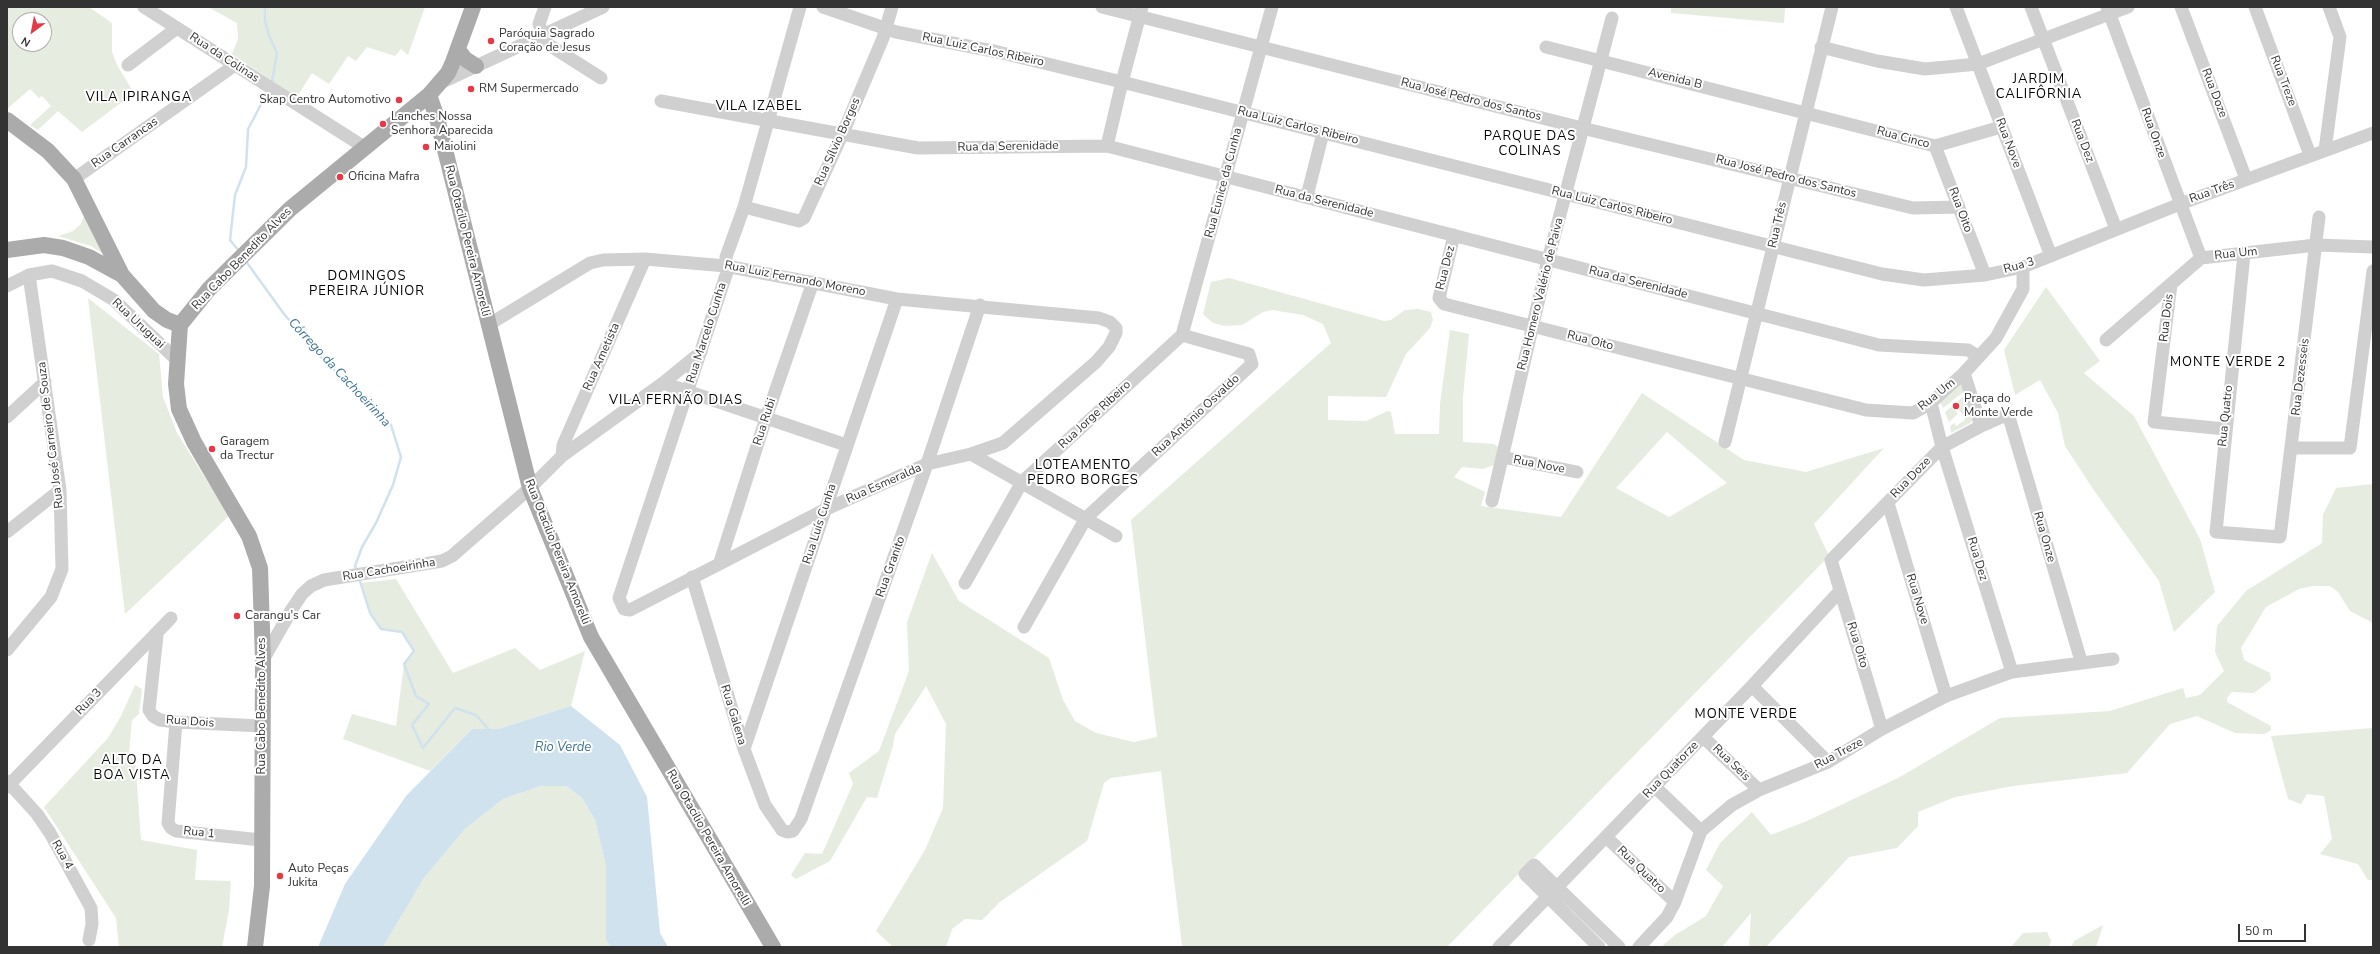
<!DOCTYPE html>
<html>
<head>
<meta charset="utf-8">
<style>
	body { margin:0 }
	#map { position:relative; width:2380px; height:954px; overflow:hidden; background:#fff; font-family:"Nunito Sans",sans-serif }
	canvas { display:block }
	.frame { position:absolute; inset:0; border:8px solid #333; pointer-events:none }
	.north { position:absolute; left:12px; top:12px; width:40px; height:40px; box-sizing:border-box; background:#fff; border:1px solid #adadad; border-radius:50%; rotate:212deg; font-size:11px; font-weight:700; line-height:16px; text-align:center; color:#333 }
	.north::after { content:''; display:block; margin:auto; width:14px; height:18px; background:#e63946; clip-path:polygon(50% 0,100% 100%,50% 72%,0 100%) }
	.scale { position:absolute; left:2238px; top:924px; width:68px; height:18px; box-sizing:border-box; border:2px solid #333; border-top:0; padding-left:5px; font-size:12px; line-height:14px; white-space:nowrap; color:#333; -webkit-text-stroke:3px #fff; paint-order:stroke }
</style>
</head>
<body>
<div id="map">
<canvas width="2380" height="954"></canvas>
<div class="frame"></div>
<div class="north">N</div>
<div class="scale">50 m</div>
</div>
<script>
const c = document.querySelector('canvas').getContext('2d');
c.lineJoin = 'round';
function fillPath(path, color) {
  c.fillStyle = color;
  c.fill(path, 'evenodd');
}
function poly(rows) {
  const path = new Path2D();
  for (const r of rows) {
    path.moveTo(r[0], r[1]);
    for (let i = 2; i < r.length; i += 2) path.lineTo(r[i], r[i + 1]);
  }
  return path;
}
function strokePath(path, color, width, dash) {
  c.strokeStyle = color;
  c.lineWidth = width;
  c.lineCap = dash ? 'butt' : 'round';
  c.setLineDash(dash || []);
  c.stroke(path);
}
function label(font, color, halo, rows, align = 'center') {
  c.font = font + ' "Nunito Sans",sans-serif';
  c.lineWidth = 4;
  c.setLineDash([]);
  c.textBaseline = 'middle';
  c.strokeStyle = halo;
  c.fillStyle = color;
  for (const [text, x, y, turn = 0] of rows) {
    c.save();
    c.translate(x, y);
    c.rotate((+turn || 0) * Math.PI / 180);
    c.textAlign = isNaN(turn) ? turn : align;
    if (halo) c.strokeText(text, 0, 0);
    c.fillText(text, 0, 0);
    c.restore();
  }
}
const green = poly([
	[7,7,89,7,112,23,112,52,117,65,134,93,82,132,58,111,38,130,30,125,51,106,42,96,39,98,30,89,7,109],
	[20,20,44,20,44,44,20,44],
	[208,7,425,7,408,55,401,49,395,56,367,47,356,61,348,56,329,84,312,73,297,97,232,54,238,39,237,23],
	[1671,7,1785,7,1784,23,1671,13],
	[84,216,105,255,91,246,58,236,73,231,81,224],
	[1229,278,1384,321,1391,320,1405,310,1418,309,1431,312,1433,320,1430,328,1406,354,1386,397,1328,396,1328,420,1366,421,1388,411,1391,412,1395,434,1439,434,1440,404,1450,330,1469,334,1463,397,1463,442,1494,444,1498,447,1494,465,1483,469,1462,467,1454,477,1485,492,1481,506,1561,517,1642,393,1744,460,1806,472,1884,448,1814,524,1829,556,1447,947,1181,947,1182,946,1161,771,1111,778,1104,783,1087,841,1000,902,982,920,965,919,952,929,946,947,893,947,876,931,925,850,943,808,946,724,926,686,895,734,893,746,877,798,867,797,830,861,796,879,791,875,805,853,822,854,853,784,849,773,879,751,909,671,907,622,932,553,959,601,1049,658,1063,700,1075,721,1096,733,1134,742,1157,737,1131,520,1331,343,1323,324,1303,315,1272,310,1263,312,1242,325,1225,326,1213,323,1203,314,1211,282],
	[1667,432,1727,483,1669,517,1616,488],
	[2046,287,2100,361,2084,373,2134,416,2200,539,2215,592,2174,632,2159,581,2093,489,2065,446,2058,413,2040,380,2015,395,2004,350],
	[88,298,159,354,163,397,177,433,229,516,125,614],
	[1962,384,1966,390,1943,408,1941,403],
	[1966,394,1970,410,1963,415,1956,406,1958,401],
	[1952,406,1958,414,1949,422,1945,412],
	[1971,413,1972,422,1951,433,1950,426,1954,423,1956,426,1965,420,1964,417],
	[2373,484,2373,623,2350,611,2338,592,2330,586,2312,586,2299,589,2266,607,2241,648,2244,660,2270,673,2271,680,2254,693,2232,692,2227,698,2227,702,2271,726,2271,730,2264,734,2235,733,2197,716,2170,724,2127,773,2013,786,1955,797,1918,812,1918,826,1897,848,1849,857,1766,947,1749,947,1751,913,1722,947,1661,947,1675,935,1706,916,1723,886,1706,870,1720,843,1752,812,1771,835,1807,821,1900,777,2000,718,2110,711,2183,688,2186,698,2200,695,2224,671,2215,652,2217,626,2246,591,2322,543,2323,515,2336,488],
	[396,579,453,673,515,648,540,670,585,651,571,706,498,729,472,729,430,771,343,739,352,714,396,726,404,664,414,651,402,632,381,629,370,613,361,583],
	[135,685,142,689,139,714,132,720,129,754,135,757,141,840,197,850,195,880,231,881,229,910,222,947,119,947,116,918,44,807,108,738,121,716],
	[2373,728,2373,880,2368,880,2358,864,2320,854,2332,839,2324,796,2307,794,2301,804,2288,799,2271,736],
	[541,786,566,786,582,798,595,820,606,866,606,940,611,947,383,947,424,878,465,829,503,799],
	[2103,925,2096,947,2071,947,2074,941],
	[2047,932,2051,941,2049,947,2011,947,2023,933]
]);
const water = poly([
	[571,706,620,745,647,797,660,933,668,947,611,947,606,940,606,866,595,820,582,798,566,786,541,786,503,799,465,829,424,878,383,947,318,947,345,884,406,796,472,729,498,729]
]);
const stream = poly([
	[265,7,265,21,270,38,277,53,272,82],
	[239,251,230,240,235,195,246,167,248,129,266,95],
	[245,260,284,314,320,356,391,425,401,457,393,485,376,523,362,547,355,566,357,571],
	[359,578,370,613,381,629,402,632,414,651,404,664,416,696,429,704,412,725,423,748,455,708,476,715,490,731]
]);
const minor = poly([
	[144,7,364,147],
	[545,7,539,24,546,43,601,78],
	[823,7,896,32,998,52,1122,82,1882,274,1924,280,1985,275,2023,267,2180,204,2373,133],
	[1102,7,1582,128,1913,208,1959,207],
	[1956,7,2051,256],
	[2031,7,2116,229],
	[2107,7,2201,258],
	[2181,7,2246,179],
	[2255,7,2310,155],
	[1546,47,1935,146,2001,127],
	[1821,47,1877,61,1925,69,1978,64,2128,7],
	[128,65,177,28],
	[440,83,603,7],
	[661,101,918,148,1107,146,1879,345,1968,350,1979,357],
	[1107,146,1122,82,1142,7],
	[1935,146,1985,275],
	[2325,150,2340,37,2329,7],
	[74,179,235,65],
	[1307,196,1323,133],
	[744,207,799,221,804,218,842,135,883,38,892,7],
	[1454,235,1439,298,1444,304,1866,410,1913,413,1931,403,1964,373,1996,338,2023,289,2023,267],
	[2244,254,2216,532,2280,537,2319,217],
	[2171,284,2154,422,2225,429],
	[7,286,29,275,52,271,82,281,114,300,178,361],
	[488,325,590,263,603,260,645,259,726,266,897,299,1099,318,1110,322,1116,328,1116,333,1109,347,1096,362,1003,443,971,454,927,464,824,510,630,610,624,609,619,598,727,272,726,266,726,257,744,207,800,7],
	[1182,335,1272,7],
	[2106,340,2201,258,2316,245,2373,247],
	[1964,373,1981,426],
	[663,383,846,445],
	[1931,403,1942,447,2012,672],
	[7,417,45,382],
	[1725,442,1832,7],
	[2292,448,2350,448,2373,271],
	[971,454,1116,536],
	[562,456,563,445,645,259],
	[1502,457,1577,472],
	[1492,501,1548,260,1612,18],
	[1888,503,1946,696],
	[7,532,60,490],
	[720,562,766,418,813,282],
	[692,577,744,749,765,805,782,830,787,832,793,831,801,819,927,464,980,305],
	[965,583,1022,482,1182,335],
	[1024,627,1086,518,1252,364,1249,354,1182,335],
	[157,635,149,710,153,716,160,720,176,722,262,726],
	[7,650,51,597,62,569,60,490,29,275],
	[263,660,292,609,302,594,311,586,324,580,442,561,452,556,530,488,562,456,663,383,701,352],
	[1752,686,1828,762],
	[176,722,168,823,171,828,176,831,261,840],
	[1882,729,1831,560,1942,447,1981,426,2006,415,2009,417,2081,661],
	[1703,737,1759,790],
	[744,749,897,299],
	[7,781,37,814,50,833,91,908,92,924,89,940],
	[7,787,171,618],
	[1655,787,1701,831],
	[1606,837,1675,902],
	[1499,947,1752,686,1840,591],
	[1599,947,1525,874,1534,865,1619,947],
	[1639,947,1667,917,1675,902,1701,831,1732,805,1759,790,1828,762,1882,729,1946,696,2012,672,2113,659]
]);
const major = poly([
	[458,50,465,59,476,66],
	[429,95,437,118,530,488,591,637,773,947],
	[7,120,48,151,74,179,122,275,154,311,167,320,180,325],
	[7,250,44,245,63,248,89,257,122,275],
	[255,947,262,886,263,660,260,568,249,536,194,442,179,409,176,384,180,325,209,289,290,209,429,95,448,73,453,62,473,7]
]);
const markers = [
	[491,41,4,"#e63946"],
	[471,89,4,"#e63946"],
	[399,100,4,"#e63946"],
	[383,124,4,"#e63946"],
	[426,147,4,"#e63946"],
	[340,177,4,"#e63946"],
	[1956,406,4,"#e63946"],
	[212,449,4,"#e63946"],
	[237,616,4,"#e63946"],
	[280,876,4,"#e63946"]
];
const poiNames = [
	["Paróquia Sagrado",499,34],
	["Coração de Jesus",499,48],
	["RM Supermercado",479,89],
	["Skap Centro Automotivo",391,100,"right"],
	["Lanches Nossa",391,117],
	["Senhora Aparecida",391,131],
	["Maiolini",434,147],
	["Oficina Mafra",348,177],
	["Praça do",1964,399],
	["Monte Verde",1964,413],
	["Garagem",220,442],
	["da Trectur",220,456],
	["Carangu's Car",245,616],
	["Auto Peças",288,869],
	["Jukita",288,883]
];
const streetNames = [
	["Rua Luiz Carlos Ribeiro",983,50,12],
	["Rua da Colinas",224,58,33],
	["Avenida B",1675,79,14],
	["Rua Treze",2283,81,69],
	["Rua Doze",2214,93,69],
	["Rua José Pedro dos Santos",1471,100,14],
	["Rua Luiz Carlos Ribeiro",1298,126,14],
	["Rua Onze",2153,133,70],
	["Rua Cinco",1903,138,15],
	["Rua Dez",2082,141,69],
	["Rua Sílvio Borges",838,142,-66],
	["Rua Carrancas",125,143,-35],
	["Rua Nove",2008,143,69],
	["Rua da Serenidade",1008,147,-1],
	["Rua José Pedro dos Santos",1786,177,14],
	["Rua Eunice da Cunha",1224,183,-75],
	["Rua Três",2212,192,-20],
	["Rua da Serenidade",1324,202,14],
	["Rua Luiz Carlos Ribeiro",1612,206,14],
	["Rua Oito",1960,210,69],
	["Rua Três",1778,225,-77],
	["Rua Otacilio Pereira Amorelli",467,241,76],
	["Rua Um",2236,254,-6],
	["Rua Cabo Benedito Alves",242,259,-46],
	["Rua 3",2019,266,-16],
	["Rua Dez",1446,268,-76],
	["Rua Luiz Fernando Moreno",795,279,11],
	["Rua da Serenidade",1638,283,14],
	["Rua Homero Valério de Paiva",1541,294,-76],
	["Rua Dois",2167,318,-83],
	["Rua Uruguai",138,324,43],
	["Rua Marcelo Cunha",707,333,-72],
	["Rua Oito",1590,341,14],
	["Rua Ametista",602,357,-66],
	["Rua Dezesseis",2301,377,-83],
	["Rua Um",1937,395,-39],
	["Rua Jorge Ribeiro",1095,415,-43],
	["Rua Antônio Osvaldo",1196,416,-43],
	["Rua Quatro",2226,416,-84],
	["Rua Rubi",765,422,-72],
	["Rua José Carneiro de Souza",51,435,-97],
	["Rua Nove",1539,465,11],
	["Rua Doze",1911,478,-46],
	["Rua Esmeralda",884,484,-24],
	["Rua Luís Cunha",820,524,-72],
	["Rua Onze",2044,537,74],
	["Rua Otacilio Pereira Amorelli",557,552,68],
	["Rua Dez",1977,559,73],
	["Rua Granito",891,567,-70],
	["Rua Cachoeirinha",389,570,-9],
	["Rua Nove",1917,599,73],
	["Rua Oito",1857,645,73],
	["Rua 3",89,702,-46],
	["Rua Cabo Benedito Alves",262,706,-90],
	["Rua Galena",733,715,73],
	["Rua Dois",190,722,4],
	["Rua Treze",1839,754,-28],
	["Rua Seis",1731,763,44],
	["Rua Quatorze",1671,770,-46],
	["Rua 1",199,833,6],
	["Rua Otacilio Pereira Amorelli",708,838,60],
	["Rua 4",62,855,61],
	["Rua Quatro",1641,870,44]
];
const neighbourhoodNames = [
	["JARDIM",2039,80],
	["CALIFÔRNIA",2039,95],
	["VILA IPIRANGA",139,98],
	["VILA IZABEL",759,107],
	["PARQUE DAS",1530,137],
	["COLINAS",1530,152],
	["DOMINGOS",367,277],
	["PEREIRA JÚNIOR",367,292],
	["MONTE VERDE 2",2228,363],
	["VILA FERNÃO DIAS",676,401],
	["LOTEAMENTO",1083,466],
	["PEDRO BORGES",1083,481],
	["MONTE VERDE",1746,715],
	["ALTO DA",132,761],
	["BOA VISTA",132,776]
];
const waterNames = [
	["Córrego da Cachoeirinha",339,373,47],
	["Rio Verde",563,748]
];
fillPath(green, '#e6ecdf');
fillPath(water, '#cfe2ee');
strokePath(stream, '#cfe2ee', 2.5);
strokePath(minor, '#d0d0d0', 13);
strokePath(major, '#ababab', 16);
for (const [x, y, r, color] of markers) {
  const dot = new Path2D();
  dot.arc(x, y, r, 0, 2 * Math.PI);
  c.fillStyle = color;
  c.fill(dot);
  strokePath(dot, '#fff', 1.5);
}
label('12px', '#333', '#fff', poiNames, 'left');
label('12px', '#333', '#fff', streetNames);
c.letterSpacing = '1px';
label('13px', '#000', '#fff', neighbourhoodNames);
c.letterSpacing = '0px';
label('italic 13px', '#3f7597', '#fff', waterNames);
</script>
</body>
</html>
